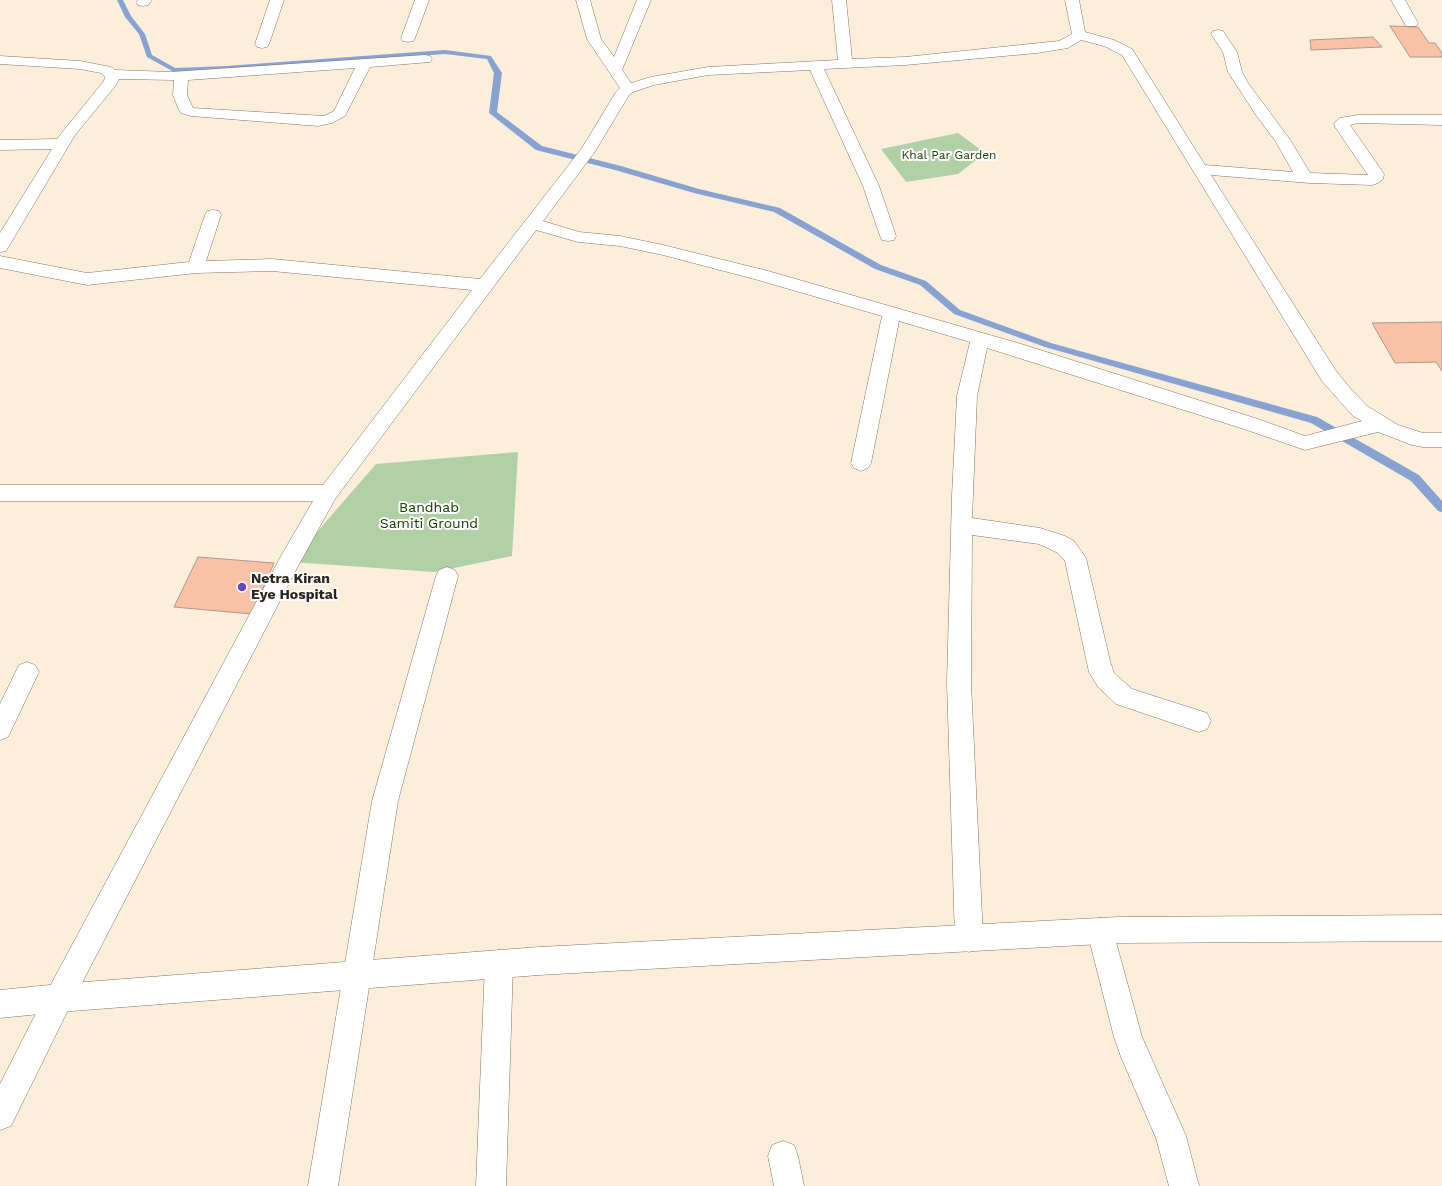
<!DOCTYPE html>
<html>
<head>
<meta charset="utf-8">
<style>
	body { margin:0 }
	canvas { display:block; background:#fbeedb }
</style>
</head>
<body>
<canvas width="1442" height="1186"></canvas>
<script>
const c = document.querySelector('canvas').getContext('2d');
c.lineJoin = 'round';
function fillPath(path, color) {
  c.fillStyle = color;
  c.fill(path, 'evenodd');
}
function poly(rows) {
  const path = new Path2D();
  for (const r of rows) {
    path.moveTo(r[0], r[1]);
    for (let i = 2; i < r.length; i += 2) path.lineTo(r[i], r[i + 1]);
  }
  return path;
}
function strokePath(path, color, width, dash) {
  c.strokeStyle = color;
  c.lineWidth = width;
  c.lineCap = dash ? 'butt' : 'round';
  c.setLineDash(dash || []);
  c.stroke(path);
}
function label(font, color, halo, rows, align = 'center') {
  c.font = font + ' "Work Sans",sans-serif';
  c.lineWidth = 4;
  c.setLineDash([]);
  c.textBaseline = 'middle';
  c.strokeStyle = halo;
  c.fillStyle = color;
  for (const [text, x, y, turn = 0] of rows) {
    c.save();
    c.translate(x, y);
    c.rotate((+turn || 0) * Math.PI / 180);
    c.textAlign = isNaN(turn) ? turn : align;
    if (halo) c.strokeText(text, 0, 0);
    c.fillText(text, 0, 0);
    c.restore();
  }
}
const green = poly([
	[958,133,985,153,958,174,906,182,881,149],
	[518,452,512,556,435,572,291,562,376,464]
]);
const stream = poly([
	[117,0,123,0,131,16,145,34,152,55,175,68,226,66,445,50,491,56,502,73,497,112,542,146,621,166,699,189,780,208,881,265,926,281,960,310,1051,343,1317,417,1419,475,1442,501,1442,512,1438,511,1411,481,1311,423,1045,347,954,314,920,285,875,269,774,212,694,193,615,170,536,150,489,113,494,73,487,59,445,54,226,70,174,72,147,57,139,34,125,17,117,0]
]);
const building = poly([
	[1390,26,1418,27,1429,43,1435,43,1442,53,1442,57,1410,57,1390,26],
	[1373,37,1382,47,1311,50,1310,40,1373,37],
	[1442,322,1442,371,1436,362,1395,363,1372,323,1442,322],
	[198,557,274,563,252,614,174,607,198,557]
]);
const minor = poly([
	[138,0,152,0,148,5,143,6,138,5,136,2,138,0],
	[270,0,284,0,269,44,267,47,262,48,257,47,255,44,270,0],
	[415,0,429,0,415,38,413,41,408,42,403,41,401,38,415,0],
	[576,0,590,0,601,39,614,57,637,0,651,0,622,70,631,83,651,77,708,67,838,60,832,0,846,0,852,59,905,57,1059,41,1072,34,1065,0,1079,0,1085,32,1114,40,1132,49,1205,165,1293,172,1276,142,1256,115,1228,72,1223,52,1211,34,1213,31,1218,30,1223,31,1237,52,1242,72,1248,83,1291,141,1310,173,1368,175,1335,127,1334,123,1340,118,1358,115,1442,115,1442,125,1358,123,1350,125,1384,174,1383,179,1378,183,1372,185,1310,183,1211,175,1336,371,1350,388,1367,406,1398,425,1423,433,1442,433,1442,447,1423,447,1412,445,1378,432,1305,450,1244,429,987,348,977,396,972,518,1040,528,1065,536,1074,541,1086,558,1110,661,1114,673,1132,689,1207,713,1211,721,1207,729,1199,732,1116,704,1098,687,1089,672,1065,561,1058,553,1039,544,972,535,971,683,983,938,979,948,969,952,959,948,955,938,947,683,952,496,957,396,970,342,899,321,871,463,868,468,861,471,854,468,851,463,882,316,758,280,663,255,620,246,578,242,536,230,335,499,297,568,69,1008,11,1126,0,1130,0,1084,49,988,281,556,313,501,0,501,0,485,323,485,472,290,272,271,196,273,87,285,0,268,0,256,87,273,189,262,205,215,207,211,213,210,219,211,221,215,206,261,272,259,480,279,582,148,616,92,620,88,587,39,576,0],
	[1081,40,1104,46,1122,55,1322,381,1353,416,1362,421,1305,436,1258,419,1021,344,768,271,663,245,620,236,579,232,543,221,594,153,629,95,633,92,654,85,708,75,810,70,863,186,880,236,882,240,888,241,894,240,896,236,879,186,824,69,905,65,1037,53,1068,48,1081,40],
	[1391,0,1405,0,1418,23,1416,26,1406,26,1391,0],
	[425,55,430,56,432,59,430,62,370,67,345,116,332,123,318,126,191,116,181,113,179,110,173,95,174,80,119,79,116,85,75,135,6,251,0,252,0,233,52,149,0,150,0,140,57,139,64,130,104,81,105,77,101,73,80,69,0,64,0,56,80,61,111,67,115,70,171,72,425,55],
	[355,68,334,111,324,116,193,108,187,95,188,80,355,68],
	[447,567,455,570,458,576,398,801,338,1186,308,1186,372,801,436,576,439,570,447,567],
	[27,662,35,665,39,672,8,737,0,740,0,704,19,665,27,662],
	[1100,918,1110,921,1113,931,1142,1037,1186,1136,1199,1186,1169,1186,1156,1138,1121,1057,1114,1037,1087,931,1090,921,1100,918],
	[499,950,509,954,513,964,506,1186,476,1186,485,964,489,954,499,950],
	[783,1141,794,1145,798,1156,804,1186,774,1186,768,1156,772,1145,783,1141]
]);
const tertiary = poly([
	[1442,915,1442,941,1119,943,539,975,59,1012,0,1018,0,990,59,984,539,947,1119,917,1442,915]
]);
const markers = [
	[242,587,5,"#6447c0"]
];
const farParknames = [
	["Khal Par Garden",949,155]
];
const parkNames = [
	["Bandhab",429,508],
	["Samiti Ground",429,524]
];
const poiNames = [
	["Netra Kiran",251,579],
	["Eye Hospital",251,595]
];
fillPath(green, '#b2d0a7');
fillPath(stream, '#88a3d1');
fillPath(building, '#f9c2a6');
strokePath(building, '#ad998f', 1);
strokePath(minor, '#817665', 1);
strokePath(tertiary, '#817665', 1);
fillPath(minor, '#fff');
fillPath(tertiary, '#fff');
for (const [x, y, r, color] of markers) {
  const dot = new Path2D();
  dot.arc(x, y, r, 0, 2 * Math.PI);
  c.fillStyle = color;
  c.fill(dot);
  strokePath(dot, '#fdfdfd', 1.5);
}
label('12px', '#164000', '#fdfdfd', farParknames);
label('14px', '#164000', '#fdfdfd', parkNames);
label('bold 14px', '#29251e', '#fdfdfd', poiNames, 'left');
</script>
</body>
</html>
